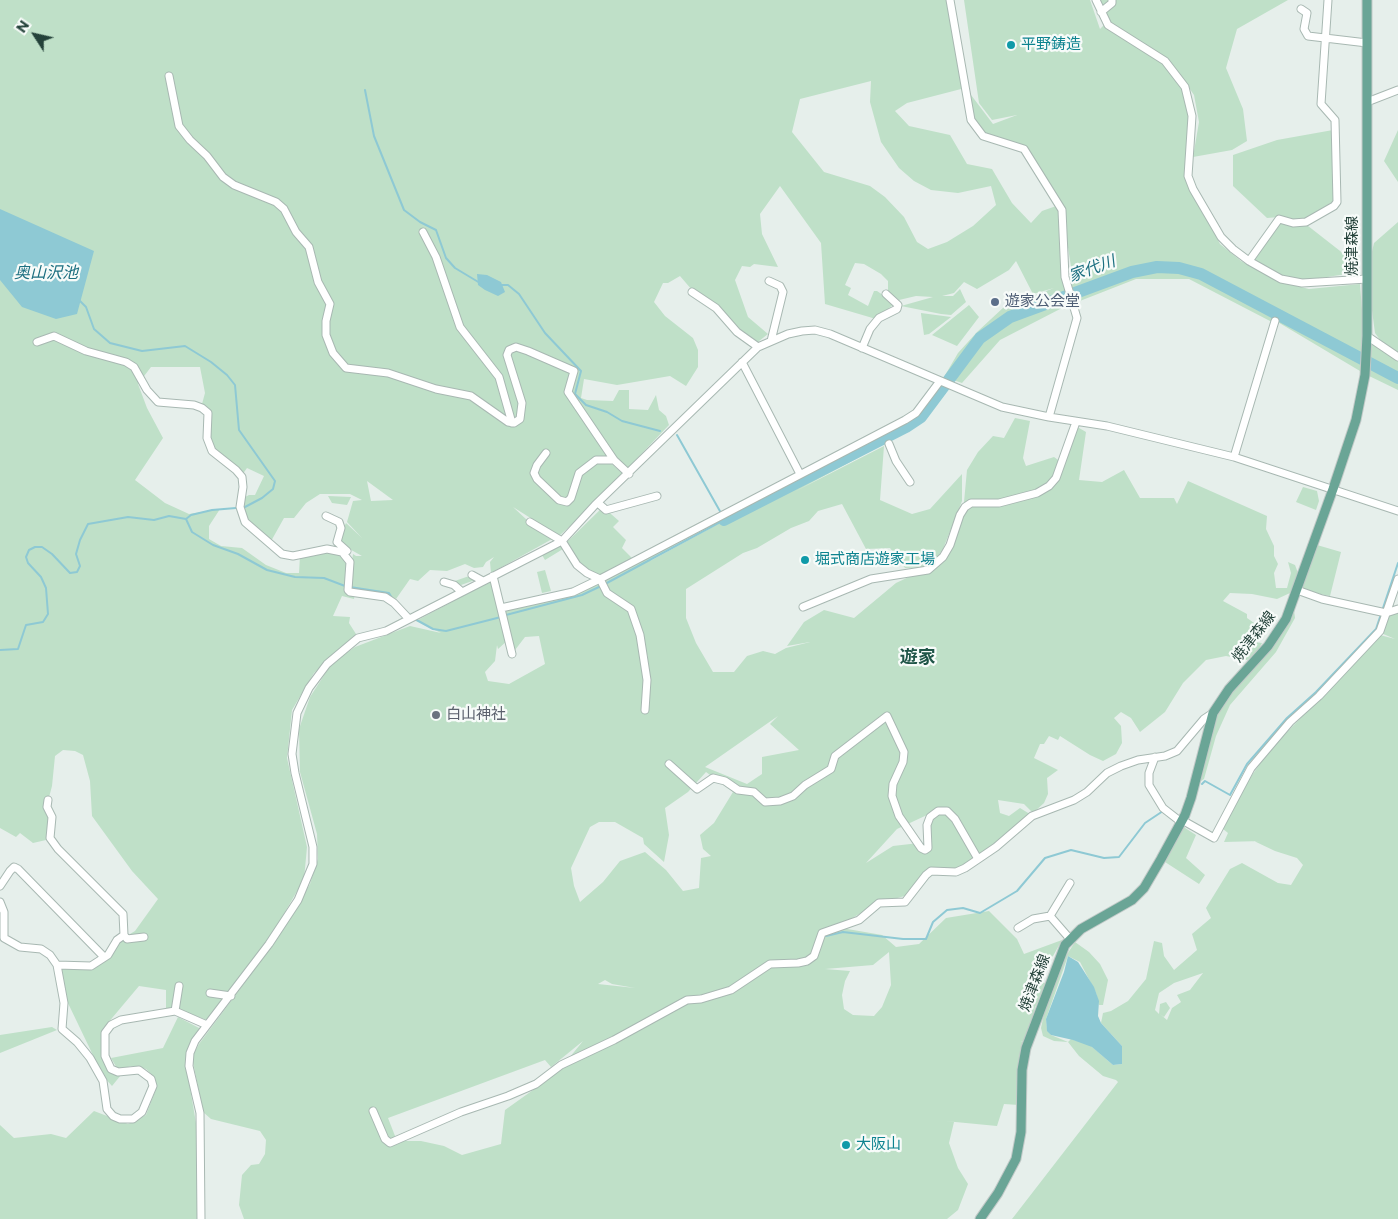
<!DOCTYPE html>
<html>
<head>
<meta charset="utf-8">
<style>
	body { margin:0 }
	#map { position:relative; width:1398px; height:1219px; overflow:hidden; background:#e6efeb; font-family:Montserrat,sans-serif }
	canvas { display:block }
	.north { position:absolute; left:10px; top:10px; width:50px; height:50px; -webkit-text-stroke:4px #f7fbf9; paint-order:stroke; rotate:305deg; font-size:14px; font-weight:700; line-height:20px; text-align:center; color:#24423a }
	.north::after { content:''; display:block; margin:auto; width:18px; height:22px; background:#24423a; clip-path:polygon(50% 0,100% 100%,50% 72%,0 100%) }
</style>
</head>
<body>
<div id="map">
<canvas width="1398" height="1219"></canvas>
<div class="north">N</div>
</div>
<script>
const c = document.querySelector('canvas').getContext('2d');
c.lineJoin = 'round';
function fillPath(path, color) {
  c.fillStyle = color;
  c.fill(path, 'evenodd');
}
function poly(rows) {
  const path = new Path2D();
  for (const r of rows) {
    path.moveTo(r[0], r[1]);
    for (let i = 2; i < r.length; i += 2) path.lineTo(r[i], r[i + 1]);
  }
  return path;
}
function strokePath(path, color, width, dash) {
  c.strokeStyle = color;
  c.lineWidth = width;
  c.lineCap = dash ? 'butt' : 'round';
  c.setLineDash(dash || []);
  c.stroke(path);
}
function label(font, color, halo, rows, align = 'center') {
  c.font = font + ' Montserrat,"Noto Sans JP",sans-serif';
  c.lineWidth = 4.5;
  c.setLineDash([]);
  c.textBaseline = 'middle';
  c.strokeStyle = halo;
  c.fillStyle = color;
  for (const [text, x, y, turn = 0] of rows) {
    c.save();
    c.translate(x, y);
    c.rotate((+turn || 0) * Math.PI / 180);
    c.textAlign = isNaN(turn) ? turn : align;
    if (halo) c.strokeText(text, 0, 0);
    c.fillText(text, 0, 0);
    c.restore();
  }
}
const green = poly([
	[0,0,950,0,965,87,993,124,1017,115,992,120,979,103,964,0,1090,0,1100,29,1104,25,1108,25,1096,0,1288,0,1237,29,1226,68,1243,109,1247,141,1232,150,1193,157,1199,122,1194,95,1174,66,1164,60,1180,81,1191,120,1187,178,1220,244,1241,261,1281,282,1309,289,1360,284,1364,336,1386,348,1375,333,1367,273,1374,243,1398,222,1398,390,1365,374,1276,321,1270,321,1189,279,1136,279,1062,308,1000,340,962,383,944,377,958,353,977,332,1004,307,1054,288,1033,294,1016,261,1009,270,977,289,964,282,954,293,942,296,953,296,960,289,966,302,951,315,941,314,901,306,933,297,916,296,899,300,888,292,888,281,881,274,864,264,855,263,845,285,851,288,848,295,868,306,874,291,877,291,895,303,876,319,825,304,821,243,780,186,760,214,762,234,778,267,754,264,750,267,742,266,735,280,748,317,768,334,754,345,692,290,680,276,668,283,663,283,654,302,665,316,693,338,698,350,698,367,686,386,670,376,617,385,584,379,581,398,587,400,613,401,619,390,629,390,629,409,648,410,656,395,659,410,666,416,669,425,626,470,612,455,613,452,608,461,622,473,570,526,559,536,513,507,527,520,554,538,491,573,490,562,494,557,486,562,483,567,474,568,465,564,447,571,430,570,418,581,410,579,396,599,389,596,355,594,354,599,342,596,333,616,350,617,349,623,356,634,314,673,292,710,287,758,307,847,304,879,270,938,207,1020,177,1009,166,1008,166,990,139,986,102,1030,102,1053,114,1073,121,1075,112,1086,103,1076,66,999,61,969,62,967,88,969,120,940,135,931,158,899,132,871,92,816,90,781,83,755,75,751,63,750,55,756,52,786,47,805,52,818,46,840,33,843,20,833,16,837,0,828],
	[871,81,870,102,881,142,899,168,914,181,931,190,958,193,991,186,996,205,973,226,947,242,928,249,917,242,904,217,885,197,870,186,824,172,792,132,800,99],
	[965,88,971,120,988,138,1020,148,1059,205,1042,211,1031,223,1012,203,992,169,967,164,950,135,909,126,895,111,907,103],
	[1062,210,1073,279,1067,283],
	[151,367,200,367,205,393,202,404,209,410,209,445,242,475,247,468,264,476,255,495,249,495,243,498,244,514,270,543,284,518,294,518,306,503,320,494,350,494,362,500,353,501,347,522,362,538,346,523,337,542,362,556,356,556,353,554,349,583,347,557,326,549,300,556,299,573,286,573,266,565,242,548,221,546,209,539,209,526,220,509,189,514,165,503,135,480,163,438,147,408,138,384],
	[367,481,393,500,371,501],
	[1333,130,1335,200,1303,222,1358,265,1359,272,1302,281,1278,277,1252,263,1279,217,1267,218,1233,186,1233,155,1277,140],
	[1398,130,1398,182,1384,161],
	[969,305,979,317,957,346,932,335],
	[921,314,921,313,951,317,929,334,924,335],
	[937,386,946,393,922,420,901,435,794,492,884,446,880,500,912,514,930,509,962,474,962,501,943,549,932,565,943,557,957,525,971,502,964,502,967,470,978,452,993,436,1004,438,1015,418,1030,421,1023,458,1026,466,1054,457,1061,462,1074,425,1086,432,1079,480,1102,482,1124,470,1140,498,1174,498,1177,504,1188,481,1267,516,1266,529,1274,546,1274,556,1278,564,1274,573,1276,588,1287,588,1291,573,1288,562,1295,565,1298,573,1297,583,1290,593,1277,599,1252,594,1230,593,1223,601,1247,614,1247,618,1257,625,1250,634,1253,642,1262,643,1256,654,1247,660,1226,656,1206,660,1183,683,1165,712,1140,732,1131,718,1121,712,1114,718,1121,726,1122,743,1116,754,1103,761,1090,755,1060,736,1058,740,1049,736,1044,744,1040,744,1034,758,1058,770,1047,778,1048,794,1044,803,1033,813,1024,804,998,800,1000,813,1009,816,1020,808,1033,816,1021,820,986,853,978,854,977,859,957,869,926,875,912,894,879,903,836,927,882,935,896,947,919,944,946,918,989,911,1017,939,1024,954,1062,940,1053,956,1038,965,1034,979,1045,983,1040,999,1035,1007,1033,1020,1024,1041,1020,1041,1027,1042,1019,1105,1004,1104,997,1126,945,1121,954,1122,949,1143,958,1168,968,1184,958,1210,947,1219,244,1219,239,1205,242,1175,251,1165,259,1164,265,1154,266,1140,260,1131,211,1119,203,1112,192,1057,199,1044,272,946,310,884,318,859,317,834,300,772,299,729,310,697,332,663,355,647,410,626,441,633,416,621,491,581,499,607,556,596,600,579,578,563,567,542,603,507,619,521,613,527,626,540,622,548,634,560,917,414],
	[842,504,866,549,890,548,905,568,930,567,896,583,854,618,824,610,804,622,787,646,810,642,786,648,775,654,763,651,747,656,734,672,713,672,696,643,686,618,686,589,743,553,757,548,791,528,809,521,818,511],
	[722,522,652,560,643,563,715,523],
	[638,626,648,657,648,707,645,715,647,690],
	[539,636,545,664,509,684,488,681,485,672,495,661,497,645,498,649,508,640,512,654,525,637],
	[778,716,770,724,799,750,762,757,762,774,747,784,705,767],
	[706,772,733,792,714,823,700,835,703,849,711,856,701,858,699,888,683,891,666,870,645,852,620,861,603,882,580,902,574,886,571,868,590,827,599,822,615,822,643,838,644,844,664,862,669,835,665,808,688,792],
	[942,808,927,825,924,849,919,843,893,846,866,863,897,829],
	[889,952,891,985,882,1007,874,1016,853,1015,844,1009,842,995,845,981,850,971,825,969,873,965],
	[605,980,612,984,635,988,598,984],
	[583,1041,565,1063,575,1060,505,1110,501,1144,462,1155,444,1146,421,1141,397,1141,388,1118,545,1060,551,1067],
	[1303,487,1317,491,1319,501,1316,510,1296,502],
	[328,496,351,497,347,505,332,503],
	[560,545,563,549,545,560,542,555],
	[1317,545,1341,552,1330,596,1301,590],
	[545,570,551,591,542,593,537,572],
	[472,575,478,579,461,585,452,582],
	[1294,610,1295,618,1276,652,1230,705,1216,736,1204,779,1198,783,1211,726,1221,706,1279,637],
	[1398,612,1398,1219,1012,1219,1118,1082,1116,1080,1103,1076,1079,1056,1068,1042,1054,1041,1043,1036,1041,1028,1047,1000,1062,962,1075,942,1089,952,1100,964,1108,980,1103,1005,1099,1005,1096,993,1080,962,1068,956,1046,1019,1047,1029,1051,1035,1068,1042,1071,1039,1090,1045,1113,1065,1122,1064,1122,1046,1101,1023,1103,1013,1111,1011,1128,1001,1146,979,1154,941,1162,943,1164,956,1174,970,1197,950,1192,934,1211,918,1206,908,1230,869,1242,863,1278,883,1291,885,1303,865,1297,858,1275,851,1254,841,1261,841,1224,842,1228,833,1223,829,1250,778,1269,751,1380,635,1395,639,1381,633,1388,616],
	[1203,973,1190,990,1177,995,1181,1002,1172,1008,1167,1020,1160,1014,1164,1017,1170,1008,1166,1002,1160,1004,1159,1014,1155,1010,1159,993,1174,983],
	[1182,826,1196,835,1186,858,1205,875,1199,884,1165,862],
	[178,1017,201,1029,188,1048,186,1064,197,1129,197,1219,0,1219,0,1125,14,1138,51,1134,66,1138,94,1111,128,1124,146,1115,156,1089,154,1077,146,1069,131,1066,118,1070,111,1058,163,1048],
	[52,1027,57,1030,0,1053,0,1035]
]);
const water = poly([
	[0,209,94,251,77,314,56,319,22,307,0,280],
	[477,274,487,275,501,282,505,292,498,296,485,290,478,285],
	[1068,956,1078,962,1094,987,1099,1001,1098,1016,1101,1023,1122,1046,1122,1064,1113,1065,1092,1047,1073,1040,1051,1035,1047,1031,1046,1019,1064,972]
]);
const stream = poly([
	[365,90,374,136,404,210,420,222,436,230,446,258,455,268,480,283],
	[502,285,508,285,519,294,545,333,581,371,575,394,586,405,607,412,622,421,660,431],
	[80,301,86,307,94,329,110,343,142,351,185,346,211,362,227,375,235,385,239,430,275,481,273,489,262,498,245,507],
	[677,435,721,513],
	[186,519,192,532,213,545,238,554,267,570,295,577,324,578,345,586],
	[605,584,724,520,723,517],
	[350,587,389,593,392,598],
	[506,615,582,595,601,586],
	[413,618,433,629,446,631,501,617],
	[0,650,18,649,26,625,43,622,48,614,46,588,41,577,28,563,26,557,29,550,35,547,42,547,52,554,70,573,77,572,80,566,76,554,80,540,88,524,128,517,154,520,169,516,186,519,191,515,212,510,236,508],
	[1202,784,1205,781,1230,795,1247,764,1287,718,1316,692,1376,629,1398,563],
	[826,936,843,932,903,939,926,939,933,922,947,910,963,908,980,913,1017,891,1045,858,1071,850,1104,858,1119,857,1145,823,1163,811]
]);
const river = poly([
	[724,520,906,427,921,417,980,338,1010,317,1132,272,1157,267,1179,268,1201,274,1398,378]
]);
const minor = poly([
	[950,0,971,120,983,136,1024,149,1062,210,1065,277,1077,318,1049,417],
	[1096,0,1108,25,1165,61,1185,87,1192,116,1188,176,1193,189,1221,237,1233,249,1249,261,1281,279,1302,283,1367,279],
	[1301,9,1307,13,1304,29,1308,36,1367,43],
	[1101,12,1112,3,1112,0],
	[169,76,179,126,190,140,207,156,223,177,234,185,276,202,284,209,296,232,309,247,318,282,330,304,326,321,326,335,333,353,346,368,388,373,436,389,471,396,508,422,514,423,520,419,522,403,507,355,509,350,516,347,528,351,574,371,568,392,614,460,629,474],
	[1367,102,1398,90],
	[423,232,436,257,460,327,499,377,512,423],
	[1249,261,1279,219,1293,223,1306,222,1334,206,1337,202,1335,120,1321,104,1328,0],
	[769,281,780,286,783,292,771,341],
	[692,292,716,308,737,332,758,347],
	[1367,336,1398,357],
	[37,342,54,336,86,351,126,362,134,367,147,390,158,402,194,405,202,408,208,413,207,438,212,451,236,470,242,477,243,487,240,507,245,522,282,554,293,556,327,549,342,552,350,562,348,590,350,592,385,597,394,603,409,619],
	[862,348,870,329,879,318,897,309,898,305,886,294],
	[742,362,800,474],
	[889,444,896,461,910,482],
	[546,453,537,465,534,473,537,479,559,500,567,502,571,498,579,473,596,460,614,460],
	[1234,457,1275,321],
	[598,503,606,510,657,496],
	[326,516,339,522,341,528,337,542,347,551],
	[530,522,562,541,577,565,587,573,600,579,607,593,631,609,640,635,647,680,645,710],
	[472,575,483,581],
	[493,576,512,654],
	[444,582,454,585,462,592],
	[1297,590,1322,599,1386,613,1398,609],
	[803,607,871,579,928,570,943,557,950,545,960,515,965,507,971,503,999,503,1037,493,1049,486,1056,478,1076,422],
	[501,608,573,592,600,579,905,420,916,413,940,381],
	[1155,757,1149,773,1149,785,1163,808,1181,822],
	[669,764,697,789,713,778,725,781,738,790,754,792,765,802,780,801,793,796,805,785,831,769,835,756,887,716,904,752,903,762,893,784,892,796,899,816,921,848,925,850,928,848,927,825,930,817,938,811,947,811,955,819,978,859],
	[48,800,47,807,52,817,50,838,58,849,123,914,124,935,127,939,144,937],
	[1182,820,1214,838,1251,768,1290,722,1319,696,1380,631,1398,579],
	[0,886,10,871,14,867,18,869,104,957],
	[0,902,4,912,4,938,20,947,41,949,50,955,57,965,64,1003,62,1029,77,1042,90,1058,103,1081,107,1109,113,1116,120,1119,133,1119,142,1112,153,1086,151,1079,139,1070,118,1072,111,1069,105,1056,105,1033,111,1025,121,1020,175,1011,207,1025],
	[1050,916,1070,883],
	[1018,928,1033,919,1050,916,1070,939],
	[57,965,91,966,108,955,117,940,124,935],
	[210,993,231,996],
	[175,1011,179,986],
	[373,1111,385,1139,390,1143,461,1112,508,1096,536,1084,561,1065,614,1040,687,1000,701,999,731,990,770,964,798,963,807,961,814,956,822,933,859,920,879,903,905,902,926,875,931,871,956,872,965,868,996,847,1032,816,1074,800,1087,792,1107,773,1121,766,1138,760,1165,756,1177,751,1204,719,1213,713],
	[201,1219,200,1113,189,1066,190,1053,195,1041,269,944,298,900,313,864,313,847,295,773,292,754,297,713,309,688,327,664,358,638,386,631,562,541,595,505,758,347,788,334,802,331,815,330,830,334,1002,407,1049,417,1107,426,1234,457,1398,511]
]);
const major = poly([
	[980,1219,998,1193,1016,1159,1021,1132,1022,1070,1026,1048,1065,945,1081,929,1132,900,1144,888,1161,859,1185,815,1191,798,1213,713,1229,689,1268,646,1286,619,1333,489,1356,420,1365,375,1367,336,1367,0]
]);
const markers = [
	[1011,45,5,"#0f9aa8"],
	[995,302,5,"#5c6f8a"],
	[805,560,5,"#0f9aa8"],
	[436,715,5,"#6b7280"],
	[846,1145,5,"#0f9aa8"]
];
const cultureNames = [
	["平野鋳造",1021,45],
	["堀式商店遊家工場",815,560],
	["大阪山",856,1145]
];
const streetNames = [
	["焼津森線",1353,246,-90],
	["焼津森線",1254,637,-52],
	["焼津森線",1035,983,-69]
];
const serviceNames = [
	["遊家公会堂",1005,302]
];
const worshipNames = [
	["白山神社",446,715]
];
const waterNames = [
	["家代川",1092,269,-20],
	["奥山沢池",46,273]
];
const quarterNames = [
	["遊家",918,658]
];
fillPath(green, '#bfe0c8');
fillPath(water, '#8ec9d4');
strokePath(stream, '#8ec9d4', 2);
strokePath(river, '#8ec9d4', 12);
strokePath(minor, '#a8b8b2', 9);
strokePath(major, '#c2cac8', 11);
strokePath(minor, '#fff', 7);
strokePath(major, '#6aa596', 9);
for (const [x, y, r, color] of markers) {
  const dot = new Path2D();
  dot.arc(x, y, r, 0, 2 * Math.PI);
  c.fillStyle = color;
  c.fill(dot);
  strokePath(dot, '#f7fbf9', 2);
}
label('15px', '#0d838f', '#f7fbf9', cultureNames, 'left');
label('15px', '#24423a', '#f7fbf9', streetNames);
label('15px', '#4e5e75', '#f7fbf9', serviceNames, 'left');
label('15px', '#5b616d', '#f7fbf9', worshipNames, 'left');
label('italic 16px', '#1c6f80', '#f7fbf9', waterNames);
label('bold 18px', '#1f5548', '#f7fbf9', quarterNames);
</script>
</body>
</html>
